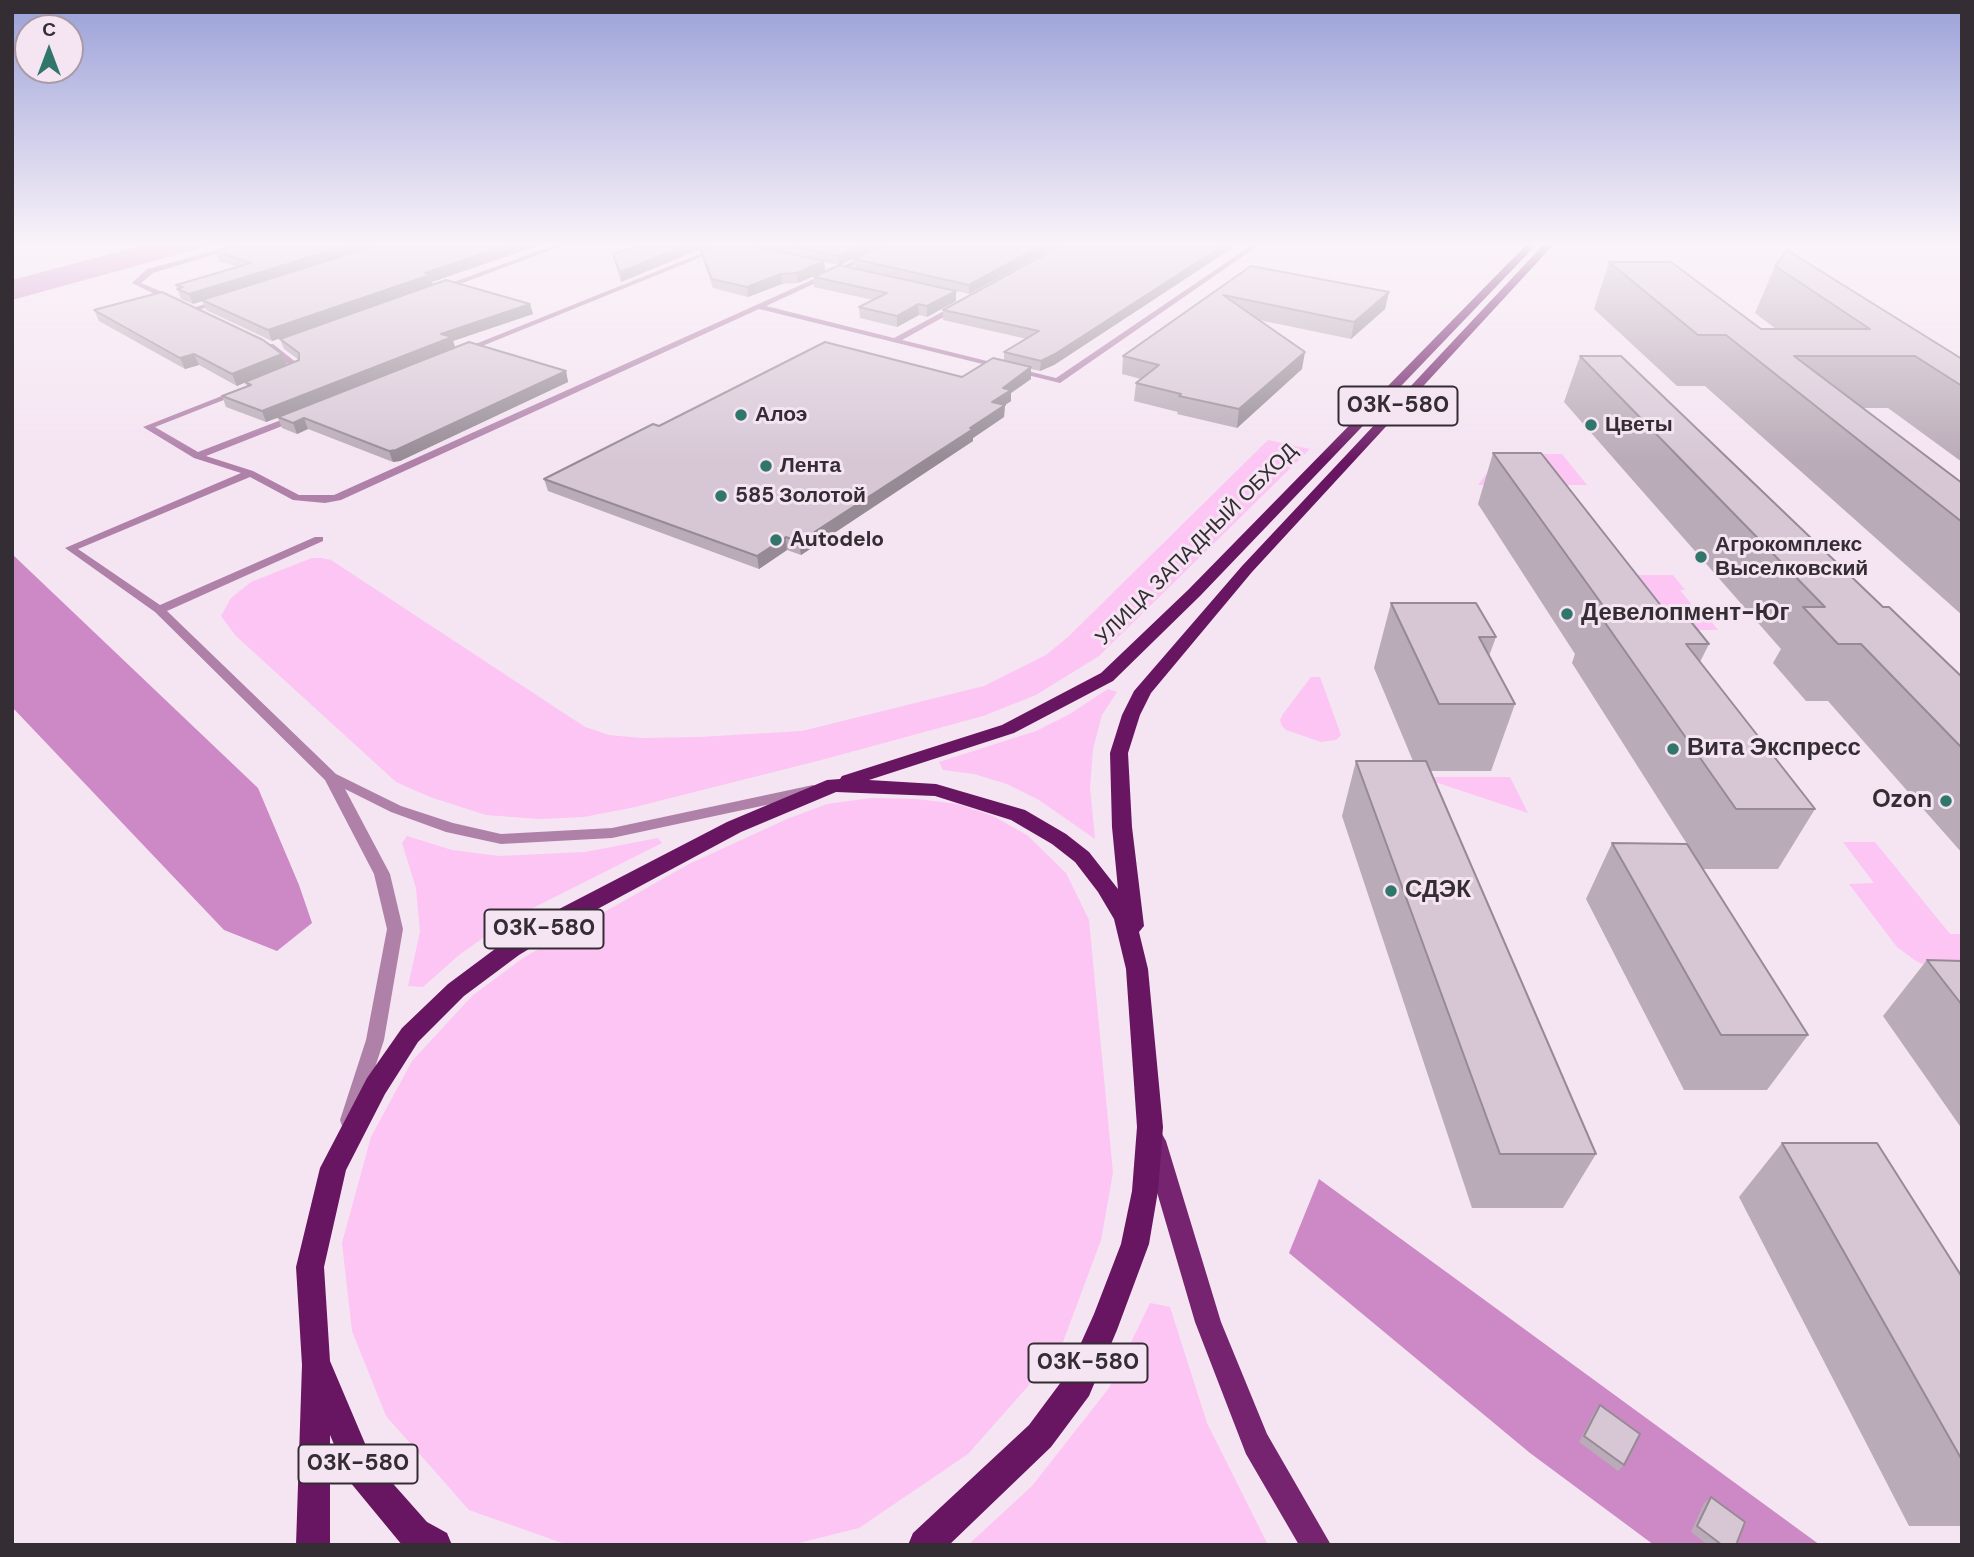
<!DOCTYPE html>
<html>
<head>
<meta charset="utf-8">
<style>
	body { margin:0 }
	#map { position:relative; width:1974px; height:1557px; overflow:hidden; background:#f5e4f2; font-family:"DM Sans",sans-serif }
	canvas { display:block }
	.frame { position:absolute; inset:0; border:14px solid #342d33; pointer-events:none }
	.north { position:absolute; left:14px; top:14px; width:70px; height:70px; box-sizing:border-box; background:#f5e4f2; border:2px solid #a89ba6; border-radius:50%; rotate:0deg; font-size:19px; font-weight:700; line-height:28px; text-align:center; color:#342d33 }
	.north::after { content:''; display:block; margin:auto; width:24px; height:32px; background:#31766b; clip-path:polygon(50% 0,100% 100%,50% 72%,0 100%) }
</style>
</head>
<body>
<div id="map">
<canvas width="1974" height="1557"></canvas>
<div class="frame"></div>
<div class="north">С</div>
</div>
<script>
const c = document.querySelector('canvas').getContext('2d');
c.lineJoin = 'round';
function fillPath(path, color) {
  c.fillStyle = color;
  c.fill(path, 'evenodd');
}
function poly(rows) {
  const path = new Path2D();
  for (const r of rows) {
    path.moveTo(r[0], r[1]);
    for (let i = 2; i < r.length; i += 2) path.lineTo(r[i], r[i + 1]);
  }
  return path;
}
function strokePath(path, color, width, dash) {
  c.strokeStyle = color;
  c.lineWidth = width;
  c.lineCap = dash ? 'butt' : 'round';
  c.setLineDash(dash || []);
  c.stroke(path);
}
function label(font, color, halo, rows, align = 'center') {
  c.font = font + ' "DM Sans",sans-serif';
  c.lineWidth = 6;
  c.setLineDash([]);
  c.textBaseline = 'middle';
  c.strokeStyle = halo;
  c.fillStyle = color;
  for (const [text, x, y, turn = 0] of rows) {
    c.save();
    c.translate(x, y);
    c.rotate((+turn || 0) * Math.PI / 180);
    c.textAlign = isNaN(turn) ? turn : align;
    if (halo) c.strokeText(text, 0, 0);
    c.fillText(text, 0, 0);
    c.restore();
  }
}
const green = poly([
	[1268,440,1310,449,1099,656,1036,695,983,716,825,759,635,807,584,817,540,819,486,815,430,797,396,782,236,636,221,616,231,598,251,582,312,558,322,558,331,560,585,727,609,735,641,738,700,737,802,731,984,686,1046,655,1068,637],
	[1502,454,1562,454,1587,485,1478,485],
	[1619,575,1673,575,1685,590,1680,590,1699,614,1705,614,1718,630,1661,630],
	[1311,677,1320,677,1341,735,1336,740,1321,742,1286,730,1282,726,1280,720,1283,714],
	[1108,689,1117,692,1102,715,1093,749,1090,787,1095,839,1039,800,1007,784,974,774,943,770,939,762,1036,731,1068,715],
	[1420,777,1510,777,1528,813],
	[871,798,916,799,958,804,993,816,1027,835,1066,873,1089,920,1113,1173,1101,1240,1060,1350,968,1454,859,1528,791,1545,568,1545,469,1510,386,1416,352,1331,342,1243,371,1137,412,1061,472,996,523,958,689,864,787,819,827,804],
	[407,836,452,850,499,856,585,852,658,838,662,843,507,921,459,955,423,987,408,986,420,932,416,888,402,843],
	[1843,842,1875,842,1950,934,1962,934,1962,983,1916,961,1897,947,1849,884,1874,883],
	[1150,1303,1170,1307,1207,1423,1268,1545,968,1545,1032,1486,1109,1388]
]);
const forest = poly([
	[151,243,219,243,12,300,12,280],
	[12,554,258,788,299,885,312,923,277,951,224,930,12,707],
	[1319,1179,1820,1545,1654,1545,1530,1453,1289,1253]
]);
const minor = poly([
	[243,243,253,243,153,273,141,283,179,299,179,303,173,303,132,283,147,269,243,243],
	[561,243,570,243,441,291,434,289,561,243],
	[727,243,736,243,465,353,458,351,727,243],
	[894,243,902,243,766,306,894,338,957,304,961,306,960,308,902,340,1056,378,1255,243,1262,243,1060,383,759,309,341,500,325,503,293,500,250,477,78,549,160,605,315,537,323,537,323,541,167,611,336,774,401,806,453,823,501,834,612,828,813,785,820,790,813,795,612,838,501,844,446,832,391,812,345,789,390,874,403,929,384,1040,356,1126,349,1128,342,1126,340,1120,366,1040,387,929,374,874,325,780,155,612,65,548,241,473,194,458,143,427,237,390,244,392,155,427,198,452,294,415,300,415,300,419,206,456,253,471,299,495,334,495,894,243],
	[223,298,226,298,226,302,194,311,190,309,223,298],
	[267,344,273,344,302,367,291,375,285,375,285,371,292,367,267,348,267,344]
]);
const primary = poly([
	[1154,1131,1162,1134,1166,1141,1221,1322,1267,1434,1331,1545,1299,1545,1246,1454,1195,1322,1142,1141,1146,1134,1154,1131]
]);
const trunk = poly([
	[1528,243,1538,243,1200,596,1113,681,1014,733,869,780,936,784,1025,810,1066,834,1089,852,1118,889,1112,827,1110,753,1122,715,1134,691,1242,566,1545,243,1555,243,1252,572,1151,693,1140,715,1128,753,1132,827,1144,926,1139,932,1148,969,1163,1127,1158,1191,1149,1244,1117,1330,1089,1396,1051,1447,949,1545,908,1545,913,1533,1029,1425,1067,1374,1094,1314,1121,1244,1132,1191,1137,1127,1126,969,1114,919,1098,892,1075,862,1052,844,1011,820,935,796,836,792,741,832,577,920,519,955,464,996,418,1042,385,1094,346,1170,324,1267,330,1361,372,1460,427,1522,447,1533,452,1545,402,1545,350,1482,330,1435,330,1545,296,1545,302,1365,296,1267,320,1168,367,1078,402,1028,448,984,503,943,561,908,727,822,827,780,840,779,842,776,1002,725,1101,673,1188,590,1528,243]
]);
const wall = poly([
	[243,243,545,243,432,282,433,284,530,304,533,314,453,341,455,347,566,371,568,382,400,461,393,462,308,429,297,434,282,428,278,418,266,422,226,407,222,396,247,386,245,382,237,386,199,365,185,369,99,321,94,310,282,354,287,365,299,360,284,349,280,339,285,337,272,341,206,310,202,301,193,304,181,299,176,285,238,267,219,261,215,251],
	[644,243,715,243,621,282,615,263,613,254],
	[746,243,888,243,840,265,855,268,854,259,889,243,1062,243,969,294,956,291,956,301,927,317,919,315,897,327,860,318,859,307,873,300,814,287,814,277,839,265,824,262,825,271,798,283,782,284,748,297,713,288,703,260,701,251,806,257],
	[1065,243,1240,243,1054,365,1040,371,1031,369,1031,379,1011,393,1011,401,1005,405,1004,417,973,438,973,441,801,555,787,550,759,569,548,491,544,479,659,426,962,377,1004,361,1004,352,1027,339,943,320,943,310],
	[1609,262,1761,329,1776,329,1755,313,1775,266,1962,359,1962,462,1888,408,1863,408,1962,483,1962,615,1705,386,1677,386,1594,309],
	[1251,266,1389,292,1385,309,1351,339,1259,320,1302,369,1237,428,1177,414,1178,412,1134,401,1136,383,1141,379,1122,374,1123,356],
	[1580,356,1883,607,1962,677,1962,853,1828,701,1806,701,1773,663,1781,649,1564,402],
	[1493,453,1662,607,1709,644,1700,662,1815,809,1778,869,1703,869,1808,1035,1767,1090,1684,1090,1586,899,1612,843,1687,844,1572,663,1575,654,1478,504],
	[1391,603,1496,637,1489,656,1515,704,1491,771,1430,771,1596,1154,1563,1208,1472,1208,1342,816,1356,761,1413,761,1374,668],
	[1927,960,1962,961,1962,1129,1883,1016],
	[1782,1143,1962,1277,1962,1526,1909,1526,1739,1197],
	[1600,1405,1624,1465,1618,1471,1579,1442,1595,1411],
	[1711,1497,1736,1545,1708,1545,1691,1532,1704,1503]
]);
const shadedWall = poly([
	[356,243,390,243,193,304,189,294],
	[515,243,545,243,432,282,433,285,272,341,268,330,425,273],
	[692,243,715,243,621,282,620,272],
	[867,243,888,243,839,265,838,256],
	[1046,243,1062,243,969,294,969,285],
	[1227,243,1240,243,1054,365,1040,371,1041,361],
	[824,261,825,271,798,283,797,273],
	[781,274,782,284,748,297,747,287],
	[956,291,956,301,927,317,927,306],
	[1389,292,1385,309,1351,339,1354,322],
	[530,304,533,314,453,341,455,347,266,422,262,411,441,334],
	[918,304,919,315,897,327,897,316],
	[1305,352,1302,369,1237,428,1239,409],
	[194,354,199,365,185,369,180,358],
	[282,354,287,365,237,386,232,374],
	[1031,367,1031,379,1011,393,1011,401,1005,405,1004,417,973,438,973,441,801,555,799,542,970,428,1003,388],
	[566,371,568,382,400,461,393,462,389,451],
	[304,418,308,429,297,434,293,423],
	[786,537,787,550,759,569,757,556]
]);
const building = poly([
	[243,243,356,243,189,294,177,289,183,287,176,285,251,263,215,251,243,243],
	[384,243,515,243,425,273,430,275,268,330,202,300,384,243],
	[644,243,692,243,620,272,613,254,644,243],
	[722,243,740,243,824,261,797,273,781,274,747,287,712,279,701,251,722,243],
	[783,243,867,243,838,256,783,243],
	[889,243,1046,243,969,285,854,259,889,243],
	[1065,243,1227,243,1055,354,1041,361,1004,352,1039,331,943,310,1065,243],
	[1787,250,1962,359,1962,386,1915,356,1794,356,1962,483,1962,522,1726,335,1698,335,1609,262,1671,262,1761,329,1870,329,1775,266,1787,250],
	[839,265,956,291,927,306,918,304,897,316,859,307,887,293,814,277,839,265],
	[1251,266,1389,292,1354,322,1223,295,1305,352,1239,409,1179,396,1181,394,1136,383,1159,365,1123,356,1251,266],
	[446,280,530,304,441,334,452,337,262,411,222,396,251,385,245,382,299,360,299,353,280,339,446,280],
	[162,292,263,340,282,354,232,374,194,354,180,358,94,310,162,292],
	[469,342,566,371,396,450,389,451,304,418,293,423,278,417,469,342],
	[825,342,962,377,993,358,1031,367,1003,388,1011,390,992,402,1005,405,970,428,973,429,799,542,786,537,757,556,544,479,653,424,659,426,825,342],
	[1580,356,1621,356,1883,607,1889,607,1962,677,1962,748,1861,644,1838,644,1803,607,1825,607,1580,356],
	[1493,453,1541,453,1662,607,1679,607,1709,644,1686,644,1815,809,1736,809,1594,607,1604,607,1493,453],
	[1391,603,1476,603,1496,637,1479,637,1515,704,1439,704,1391,603],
	[1356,761,1426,761,1596,1154,1500,1154,1356,761],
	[1612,843,1687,844,1808,1035,1721,1035,1612,843],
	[1927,960,1962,961,1962,1005,1927,960],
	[1782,1143,1877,1143,1962,1277,1962,1460,1782,1143],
	[1600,1405,1640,1434,1624,1465,1584,1436,1600,1405],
	[1711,1497,1745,1522,1736,1545,1722,1545,1697,1526,1711,1497]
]);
const markers = [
	[741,415,7,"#31766b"],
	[1591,425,7,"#31766b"],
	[766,466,7,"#31766b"],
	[721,496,7,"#31766b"],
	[776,540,7,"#31766b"],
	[1701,557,7,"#31766b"],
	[1567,614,7,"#31766b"],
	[1673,749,7,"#31766b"],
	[1946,801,7,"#31766b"],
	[1391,891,7,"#31766b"]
];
const farPoinames = [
	["Алоэ",755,415],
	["Цветы",1605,425],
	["Лента",780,466],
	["585 Золотой",735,496],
	["Autodelo",790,540],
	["Агрокомплекс",1715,545],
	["Выселковский",1715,569]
];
const farStreetnames = [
	["УЛИЦА ЗАПАДНЫЙ ОБХОД",1197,545,-45]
];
const shields = [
	[1398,406,119],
	[544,929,119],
	[1088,1363,119],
	[358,1464,119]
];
const shieldNames = [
	["03К-580",1398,406],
	["03К-580",544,929],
	["03К-580",1088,1363],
	["03К-580",358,1464]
];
const poiNames = [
	["Девелопмент-Юг",1581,614],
	["Вита Экспресс",1687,749],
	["Ozon",1932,801,"right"],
	["СДЭК",1405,891]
];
fillPath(green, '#fcc5f4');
fillPath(forest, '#cd89c5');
fillPath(minor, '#af81a9');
fillPath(primary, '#772470');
fillPath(trunk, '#681662');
fillPath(wall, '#b9abb7');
fillPath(shadedWall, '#968b95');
fillPath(building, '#d7c7d5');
strokePath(building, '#968b95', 2);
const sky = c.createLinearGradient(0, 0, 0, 461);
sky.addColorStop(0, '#9ba1d8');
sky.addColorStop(0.53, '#faf3f9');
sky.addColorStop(1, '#faf3f900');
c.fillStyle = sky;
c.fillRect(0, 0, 1974, 461);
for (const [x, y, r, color] of markers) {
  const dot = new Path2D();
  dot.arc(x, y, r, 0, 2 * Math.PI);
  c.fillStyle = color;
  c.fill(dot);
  strokePath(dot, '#f5e4f2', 2.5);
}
label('bold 21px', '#342d33', '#f5e4f2', farPoinames, 'left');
label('21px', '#342d33', '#f5e4f2', farStreetnames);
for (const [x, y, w] of shields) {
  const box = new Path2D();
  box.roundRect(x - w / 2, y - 19.5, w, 39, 5);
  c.fillStyle = '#f5e4f2';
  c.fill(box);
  strokePath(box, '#342d33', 2);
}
label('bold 23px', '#342d33', null, shieldNames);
label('bold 24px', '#342d33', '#f5e4f2', poiNames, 'left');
</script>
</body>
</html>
